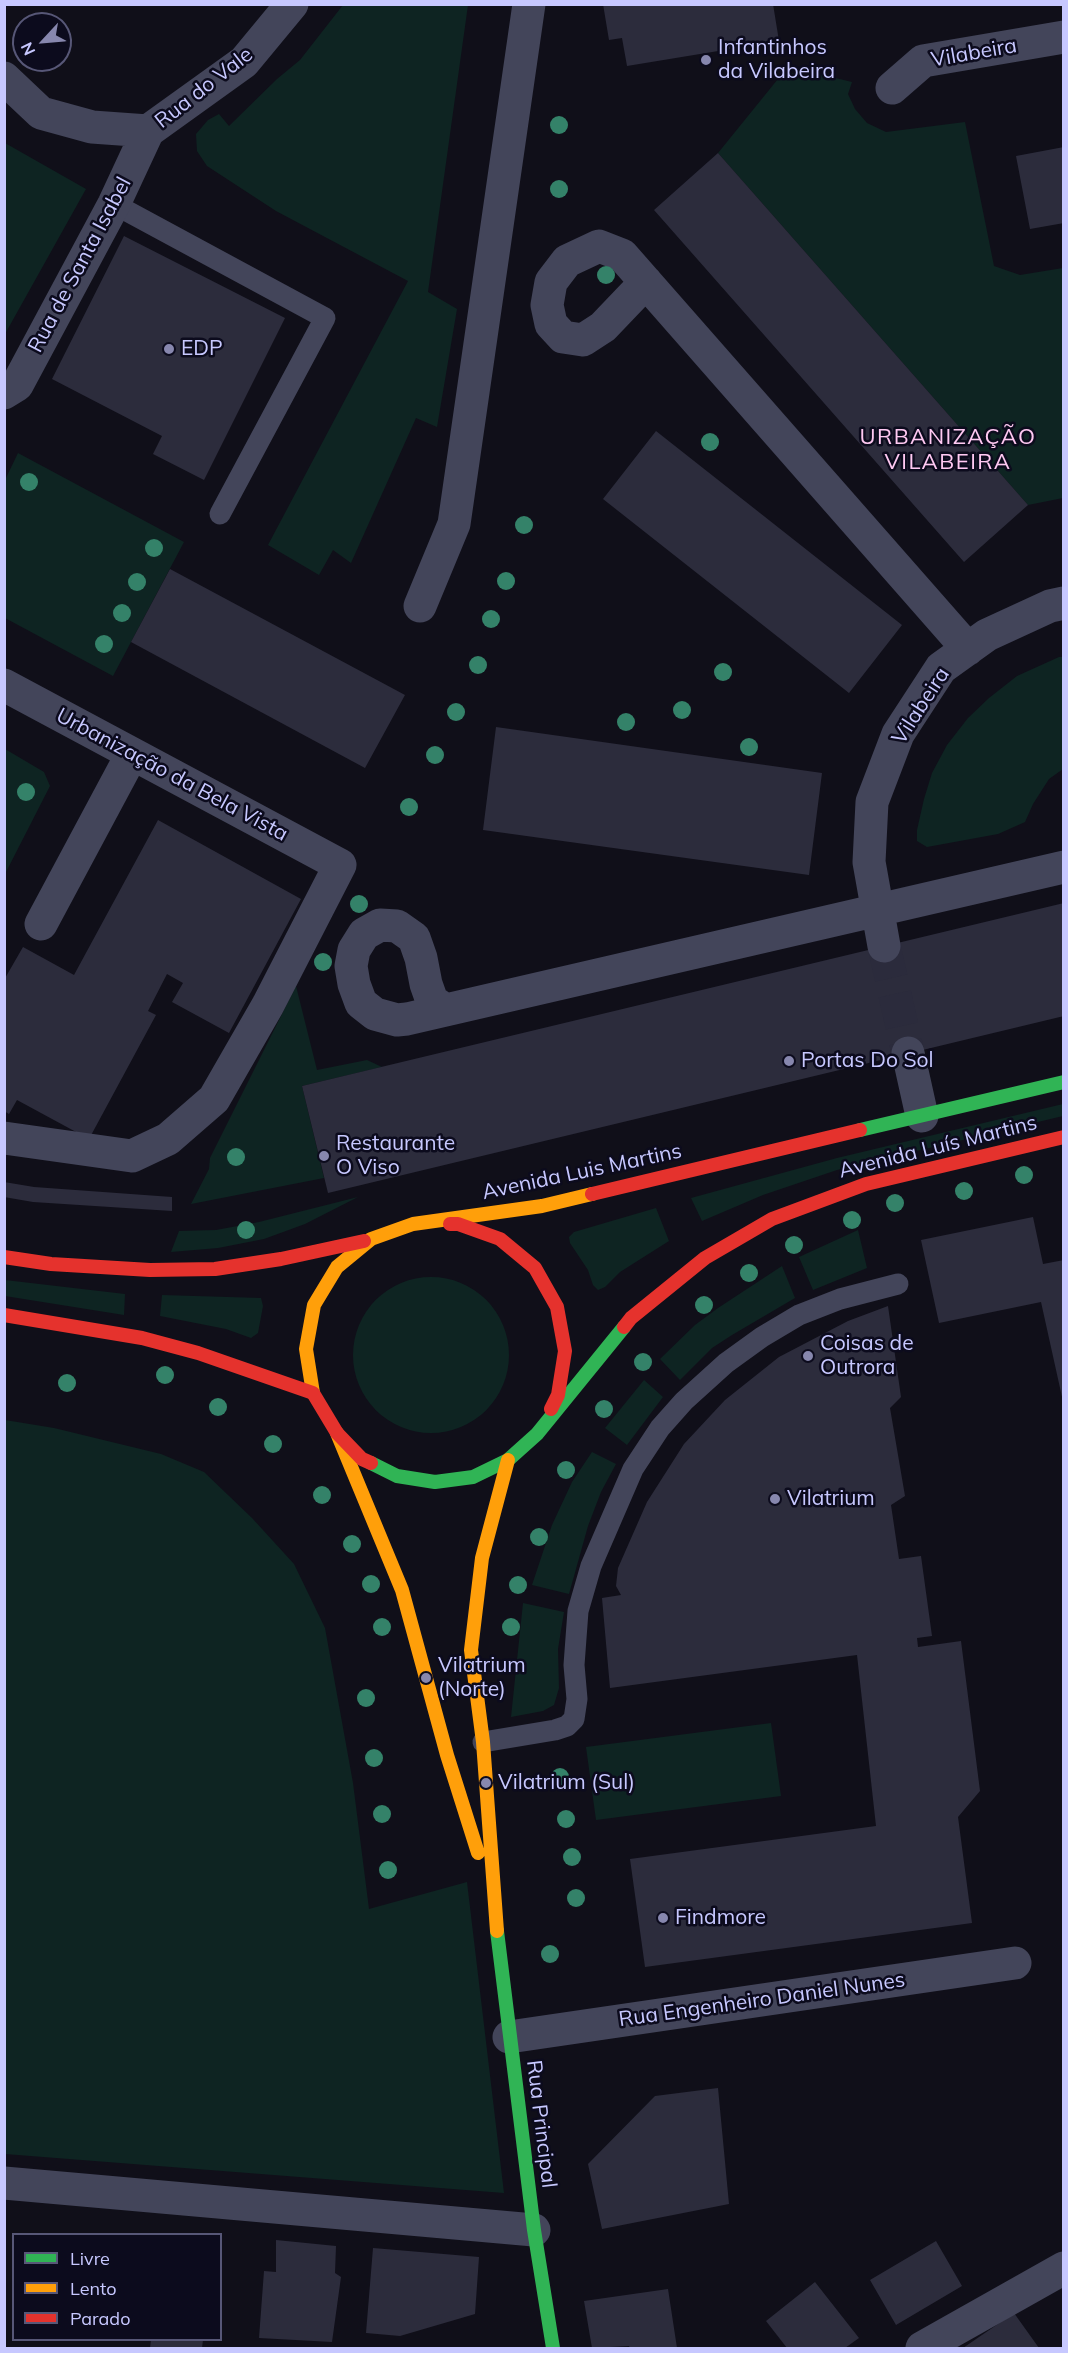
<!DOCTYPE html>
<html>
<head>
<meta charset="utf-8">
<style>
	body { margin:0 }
	#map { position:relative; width:1068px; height:2353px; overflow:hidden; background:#100f19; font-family:Mulish,sans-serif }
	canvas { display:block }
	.frame { position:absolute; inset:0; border:6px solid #c7c8ff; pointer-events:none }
	.legend { position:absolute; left:12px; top:2233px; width:210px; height:108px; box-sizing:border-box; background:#0c0b1d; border:2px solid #575777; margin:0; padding:8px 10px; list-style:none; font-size:18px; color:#c7c8ff }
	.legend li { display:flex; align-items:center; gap:12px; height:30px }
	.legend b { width:30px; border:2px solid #575777 }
	.north { position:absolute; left:12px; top:12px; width:60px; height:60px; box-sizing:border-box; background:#0c0b1d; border:2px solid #575777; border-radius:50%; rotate:244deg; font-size:16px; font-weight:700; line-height:24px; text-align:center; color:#c7c8ff }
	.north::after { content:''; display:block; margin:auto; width:21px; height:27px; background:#8787ae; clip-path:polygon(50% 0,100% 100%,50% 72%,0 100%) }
</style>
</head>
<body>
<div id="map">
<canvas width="1068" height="2353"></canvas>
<div class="frame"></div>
<ul class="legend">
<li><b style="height:8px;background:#30b455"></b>Livre</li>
<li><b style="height:8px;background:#ff9f0a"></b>Lento</li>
<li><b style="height:8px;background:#e5322d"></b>Parado</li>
</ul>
<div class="north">N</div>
</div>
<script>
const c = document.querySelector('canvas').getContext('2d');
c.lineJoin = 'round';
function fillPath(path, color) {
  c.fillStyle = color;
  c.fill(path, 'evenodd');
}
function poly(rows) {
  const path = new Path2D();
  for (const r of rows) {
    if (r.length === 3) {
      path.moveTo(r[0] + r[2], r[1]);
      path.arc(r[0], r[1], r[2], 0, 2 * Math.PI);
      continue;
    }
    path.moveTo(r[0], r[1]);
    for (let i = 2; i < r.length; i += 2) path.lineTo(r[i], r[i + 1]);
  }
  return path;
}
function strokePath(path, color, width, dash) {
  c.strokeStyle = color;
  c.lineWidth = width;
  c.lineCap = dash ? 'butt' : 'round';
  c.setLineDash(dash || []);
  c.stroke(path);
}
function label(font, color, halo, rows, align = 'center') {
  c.font = font + ' Mulish,sans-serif';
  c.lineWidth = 5;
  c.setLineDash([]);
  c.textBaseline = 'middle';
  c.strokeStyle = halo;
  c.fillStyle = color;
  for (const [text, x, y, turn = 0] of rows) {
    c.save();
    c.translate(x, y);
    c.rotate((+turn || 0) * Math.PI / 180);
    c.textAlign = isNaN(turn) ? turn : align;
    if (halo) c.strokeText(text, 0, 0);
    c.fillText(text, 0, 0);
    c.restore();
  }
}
const green = poly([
	[343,5,468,5,428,292,457,309,437,427,416,418,351,563,333,550,319,575,268,545,408,281,276,211,207,166,197,151,196,134,208,120,219,114,229,126,277,79,300,60],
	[811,72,852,82,848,94,855,109,867,123,886,132,965,122,994,266,1020,275,1063,268,1063,498,1028,505,718,153,782,74],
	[5,143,86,189,5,334,4,144],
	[18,453,184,542,113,676,5,618,5,480],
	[1059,657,1063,657,1063,769,1049,779,1033,804,1025,822,998,834,927,847,917,841,917,830,924,799,932,773,947,745,968,718,989,698,1017,676],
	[5,749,44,772,50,786,5,874],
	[296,986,317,1070,367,1060,382,1067,302,1086,324,1178,191,1204,209,1169,210,1158],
	[1063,1104,1063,1116,837,1170,763,1195,702,1221,691,1198,837,1158],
	[358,1197,305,1224,264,1239,218,1248,171,1252,179,1231,216,1230,259,1222],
	[656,1208,669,1241,620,1272,605,1287,598,1290,593,1285,588,1270,570,1243,569,1237,574,1232],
	[858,1230,867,1268,813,1290,799,1257],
	[782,1266,795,1298,732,1335,712,1348,680,1380,660,1359,695,1325,718,1308],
	[431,1355,78],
	[5,1280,125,1294,124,1315,5,1296],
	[162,1295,261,1298,263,1306,258,1333,251,1338,226,1329,160,1316],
	[644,1380,663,1397,627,1445,605,1428],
	[5,1420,54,1428,161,1454,204,1472,252,1518,294,1564,325,1628,353,1783,369,1909,467,1882,504,2193,5,2154],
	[592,1452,616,1464,601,1492,588,1526,569,1594,532,1585,552,1525,572,1482],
	[523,1603,564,1612,558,1649,559,1688,554,1705,543,1711,511,1717],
	[771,1723,781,1796,596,1820,586,1747]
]);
const building = poly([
	[603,4,773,4,779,41,627,66,622,38,609,40],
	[1064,147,1064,223,1030,229,1016,156],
	[718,153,1028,505,964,562,654,210],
	[124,236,285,318,204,480,153,454,162,436,52,379],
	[656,431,902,625,849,693,603,499],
	[170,569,405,695,365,768,131,642],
	[496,727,822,773,809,875,483,830],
	[158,820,301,899,229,1033,172,1002,183,983,167,974,148,1011,156,1015,89,1139,17,1100,9,1114,4,1111,4,980,23,947,74,975],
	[1064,903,1064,1016,328,1193,302,1086],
	[4,1182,34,1187,172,1197,172,1211,33,1202,4,1197],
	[1033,1217,1043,1264,1064,1260,1064,1406,1041,1302,939,1323,921,1240],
	[888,1306,901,1397,890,1408,905,1496,891,1505,899,1559,921,1556,932,1636,917,1638,918,1647,961,1641,980,1791,958,1817,972,1923,645,1967,630,1859,876,1826,857,1655,610,1688,602,1598,621,1595,616,1586,618,1568,647,1502,684,1444,725,1400,779,1357,848,1321],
	[718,2088,729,2204,602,2229,588,2164,655,2096],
	[276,2240,336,2246,335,2273,341,2277,332,2342,259,2338,264,2271,276,2272],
	[936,2241,962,2286,896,2325,870,2280],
	[373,2248,479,2257,475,2314,400,2336,366,2333],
	[815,2282,859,2338,845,2348,787,2348,766,2321],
	[668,2289,677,2348,630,2348,629,2346,592,2348,584,2301],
	[1014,2313,1039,2348,963,2348],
	[151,2340,203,2340,202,2348,150,2348]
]);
const streetTunnel = poly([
	[884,946,908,1053]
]);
const lane = poly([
	[114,204,325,318,220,514],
	[483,1742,555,1730,567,1726,574,1719,577,1699,574,1665,578,1611,591,1566,633,1469,660,1428,684,1401,726,1363,762,1337,799,1315,840,1299,898,1284]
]);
const street = poly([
	[4,78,41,113,92,127,148,131,244,62,292,4],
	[892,88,923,61,1064,37],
	[646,282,603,327,583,340,563,337,551,324,547,305,551,282,567,261,599,246,622,255,968,649],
	[4,393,17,385,114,204,148,131],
	[420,606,454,524,529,4],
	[4,685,340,865,268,1005,214,1099,168,1139,132,1156,4,1138],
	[41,924,132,754],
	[884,946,869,862,872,802,898,734,941,668,987,635,1050,606,1064,603],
	[444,1009,432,1001,426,984,421,958,414,938,397,926,380,925,364,934,354,950,351,966,354,984,361,1003,375,1014,397,1020,407,1019,1064,867],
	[908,1053,922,1116],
	[509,2037,1015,1963],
	[4,2183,534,2230],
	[922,2348,1064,2268]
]);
const fast = poly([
	[860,1130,1064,1082],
	[371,1463,397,1476,435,1482,473,1477,508,1460,537,1434,624,1327],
	[497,1931,534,2230,553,2348]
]);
const slow = poly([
	[313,1393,306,1349,314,1305,337,1267,371,1239,413,1224,542,1206,592,1194],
	[337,1433,402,1590,447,1755,478,1853],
	[497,1931,483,1742,471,1650,482,1558,508,1460]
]);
const jam = poly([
	[592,1194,860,1130],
	[450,1224,458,1224,500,1239,535,1268,557,1307,565,1351,558,1395,551,1409],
	[4,1257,51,1264,150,1270,215,1269,281,1259,364,1241],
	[4,1315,142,1338,198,1353,313,1393,337,1433,362,1459,371,1463],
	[624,1327,631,1318,705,1258,772,1219,866,1184,1064,1137]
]);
const trees = [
	[559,125],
	[559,189],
	[606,275],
	[710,442],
	[29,482],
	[524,525],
	[154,548],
	[506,581],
	[137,582],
	[122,613],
	[491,619],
	[104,644],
	[478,665],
	[723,672],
	[682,710],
	[456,712],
	[626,722],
	[749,747],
	[435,755],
	[26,792],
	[409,807],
	[359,904],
	[323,962],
	[236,1157],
	[1024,1175],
	[964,1191],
	[895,1203],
	[852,1220],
	[246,1230],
	[794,1245],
	[749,1273],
	[704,1305],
	[643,1362],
	[165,1375],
	[67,1383],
	[218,1407],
	[604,1409],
	[273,1444],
	[566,1470],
	[322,1495],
	[539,1537],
	[352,1544],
	[371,1584],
	[518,1585],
	[382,1627],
	[511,1627],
	[366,1698],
	[374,1758],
	[560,1777],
	[382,1814],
	[566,1819],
	[572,1857],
	[388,1870],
	[576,1898],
	[550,1954]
];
const markers = [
	[706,60,6,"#8787ae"],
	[169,349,6,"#8787ae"],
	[789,1061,6,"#8787ae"],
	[324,1156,6,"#8787ae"],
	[808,1356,6,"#8787ae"],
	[775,1499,6,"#8787ae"],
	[426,1678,6,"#8787ae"],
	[486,1783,6,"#8787ae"],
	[663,1918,6,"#8787ae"]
];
const poiNames = [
	["Infantinhos",718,48],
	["da Vilabeira",718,72],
	["EDP",181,349],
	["Portas Do Sol",801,1061],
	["Restaurante",336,1144],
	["O Viso",336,1168],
	["Coisas de",820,1344],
	["Outrora",820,1368],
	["Vilatrium",787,1499],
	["Vilatrium",438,1666],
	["(Norte)",438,1690],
	["Vilatrium (Sul)",498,1783],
	["Findmore",675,1918]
];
const streetNames = [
	["Vilabeira",974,53,-10],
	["Rua do Vale",204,88,-38],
	["Rua de Santa Isabel",80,265,-62],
	["Vilabeira",921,706,-57],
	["Urbanização da Bela Vista",172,775,28],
	["Avenida Luís Martins",938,1147,-14],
	["Avenida Luis Martins",582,1172,-12],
	["Rua Engenheiro Daniel Nunes",762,2000,-8],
	["Rua Principal",541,2124,83]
];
const neighbourhoodNames = [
	["URBANIZAÇÃO",948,437],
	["VILABEIRA",948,462]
];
fillPath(green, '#0e2422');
fillPath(building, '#2c2c3c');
strokePath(streetTunnel, '#2b2b3c', 33, [33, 16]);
strokePath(lane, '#43455a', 21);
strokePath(street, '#43455a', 33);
strokePath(fast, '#30b455', 14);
strokePath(slow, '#ff9f0a', 14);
strokePath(jam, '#e5322d', 14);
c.fillStyle = '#348269';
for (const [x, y] of trees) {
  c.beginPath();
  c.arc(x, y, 9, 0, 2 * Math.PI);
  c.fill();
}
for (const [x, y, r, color] of markers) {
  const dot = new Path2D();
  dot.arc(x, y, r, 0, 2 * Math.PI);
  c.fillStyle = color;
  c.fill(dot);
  strokePath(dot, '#0c0b1d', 2);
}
label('21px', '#c7c8ff', '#0c0b1d', poiNames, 'left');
label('21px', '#c7c8ff', '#0c0b1d', streetNames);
c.letterSpacing = '1.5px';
label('22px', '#ffc9f2', '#0c0b1d', neighbourhoodNames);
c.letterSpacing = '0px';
</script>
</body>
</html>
